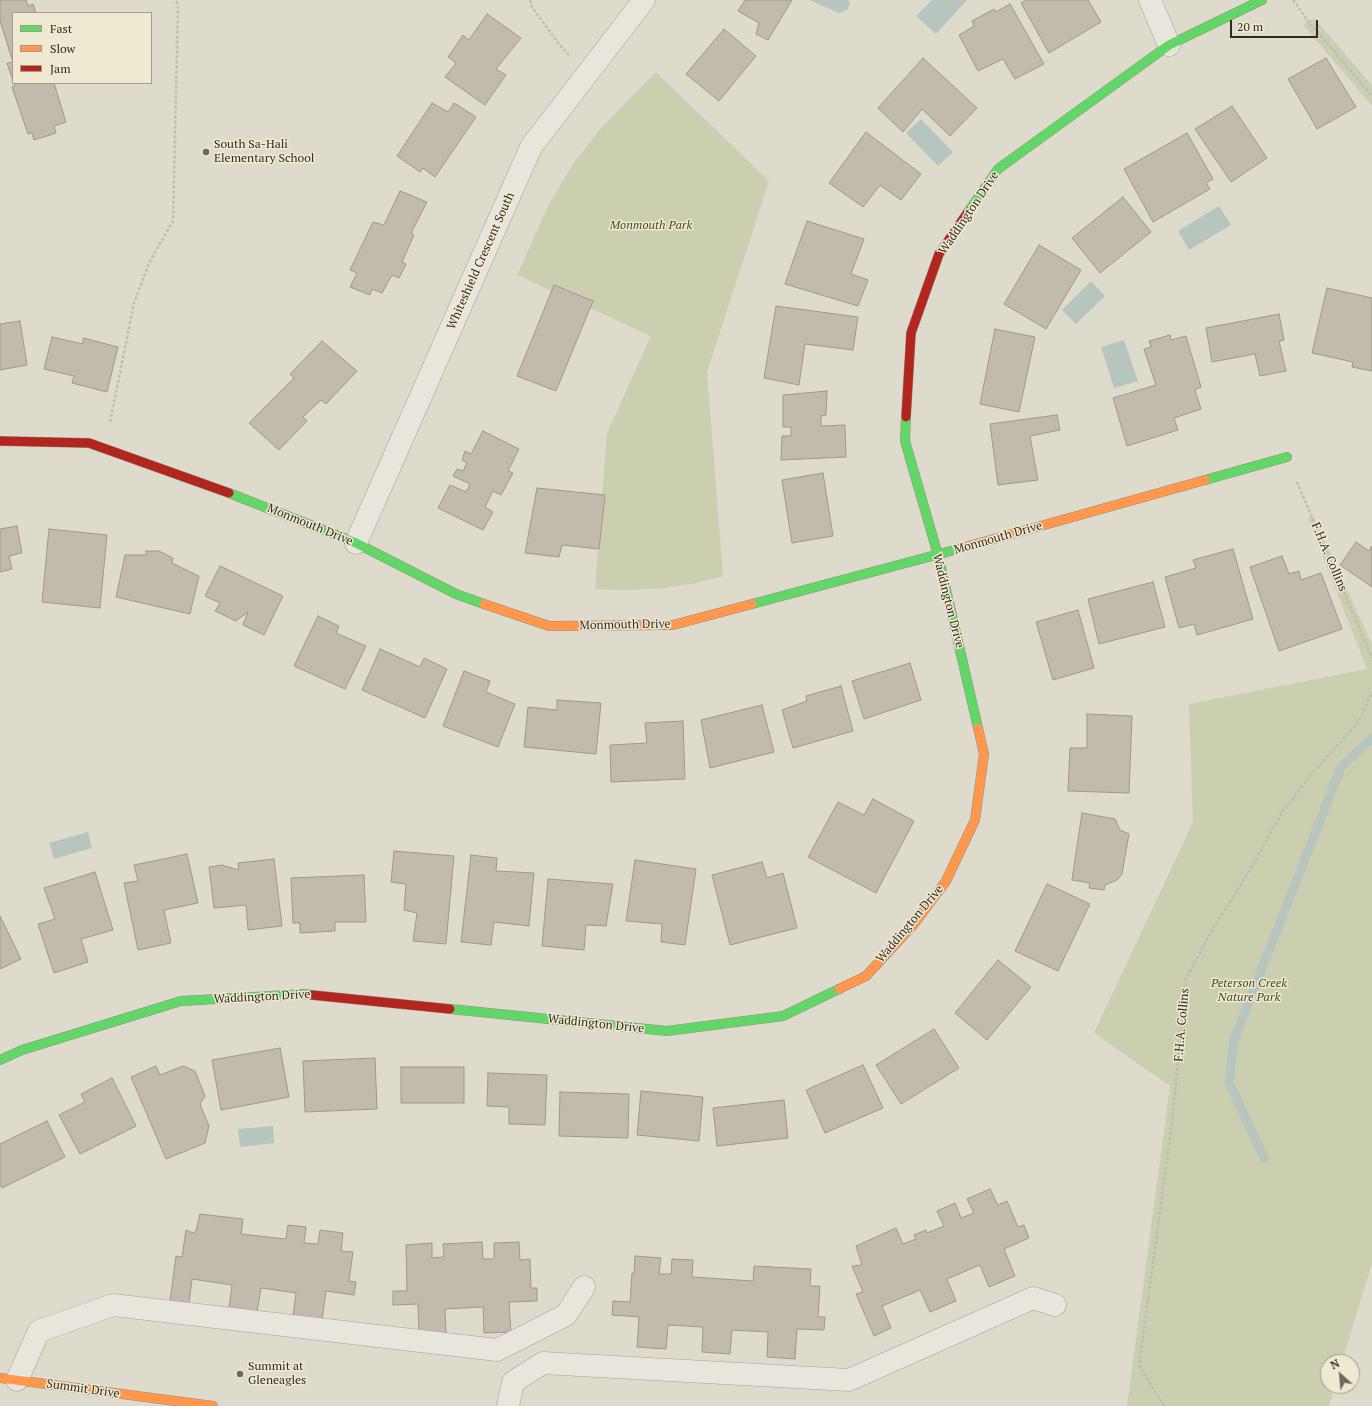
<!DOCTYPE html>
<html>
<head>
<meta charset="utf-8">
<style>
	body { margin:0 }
	#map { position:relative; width:1372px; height:1406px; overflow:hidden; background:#dfdbcc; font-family:"PT Serif",serif }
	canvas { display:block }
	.legend { position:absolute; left:12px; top:12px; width:140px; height:72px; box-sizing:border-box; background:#f0e9d2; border:1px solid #a49c8a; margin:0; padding:5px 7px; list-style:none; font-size:12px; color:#31291f }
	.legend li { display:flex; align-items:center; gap:8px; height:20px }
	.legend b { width:20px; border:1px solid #a49c8a }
	.north { position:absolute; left:1320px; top:1354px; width:40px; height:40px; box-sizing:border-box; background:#f0e9d2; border:1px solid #a49c8a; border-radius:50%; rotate:333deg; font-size:11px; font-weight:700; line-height:16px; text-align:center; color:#31291f }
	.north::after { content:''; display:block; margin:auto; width:14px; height:18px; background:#6e675c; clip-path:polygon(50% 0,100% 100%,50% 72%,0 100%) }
	.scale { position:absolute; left:1230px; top:20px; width:88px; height:18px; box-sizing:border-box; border:2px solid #31291f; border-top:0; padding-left:5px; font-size:12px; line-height:14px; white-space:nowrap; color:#31291f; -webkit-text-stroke:3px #f0e9d2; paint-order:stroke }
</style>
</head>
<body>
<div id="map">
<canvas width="1372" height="1406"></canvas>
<ul class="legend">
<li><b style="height:5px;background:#63d668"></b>Fast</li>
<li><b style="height:5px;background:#ff974d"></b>Slow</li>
<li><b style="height:5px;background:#b3261e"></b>Jam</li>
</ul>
<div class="north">N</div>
<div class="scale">20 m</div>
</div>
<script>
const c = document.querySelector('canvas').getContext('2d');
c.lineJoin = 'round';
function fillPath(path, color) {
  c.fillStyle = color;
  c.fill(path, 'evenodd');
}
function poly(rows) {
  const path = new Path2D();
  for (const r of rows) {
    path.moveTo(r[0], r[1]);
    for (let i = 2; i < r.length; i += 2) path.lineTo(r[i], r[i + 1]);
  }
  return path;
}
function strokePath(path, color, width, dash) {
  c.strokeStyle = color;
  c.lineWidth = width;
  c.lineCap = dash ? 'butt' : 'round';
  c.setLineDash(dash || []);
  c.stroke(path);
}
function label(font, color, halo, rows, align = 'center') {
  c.font = font + ' "PT Serif",serif';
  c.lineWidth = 3;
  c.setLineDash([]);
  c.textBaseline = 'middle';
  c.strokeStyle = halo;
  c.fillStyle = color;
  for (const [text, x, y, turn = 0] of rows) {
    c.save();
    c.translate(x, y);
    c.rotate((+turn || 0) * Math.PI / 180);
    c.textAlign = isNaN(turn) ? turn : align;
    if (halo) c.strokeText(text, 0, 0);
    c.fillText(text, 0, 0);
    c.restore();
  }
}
const green = poly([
	[1314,18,1372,85,1372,106,1303,25],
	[656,72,769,181,707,372,723,576,696,583,665,588,627,590,595,589,607,433,651,336,517,275,549,204,575,161,602,127],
	[1313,516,1372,644,1372,1263,1342,1362,1328,1362,1328,1386,1335,1386,1329,1406,1127,1406,1170,1086,1094,1033,1193,822,1189,704,1367,669,1308,519]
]);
const water = poly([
	[810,0,849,0,850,4,847,10,839,13],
	[932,0,967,0,936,34,916,16],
	[921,119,953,152,938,166,906,133],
	[1219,206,1231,225,1189,250,1178,231],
	[1091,281,1105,296,1076,324,1062,310],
	[1124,340,1138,381,1114,388,1101,347],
	[88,832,92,848,54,859,49,843],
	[273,1126,274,1143,240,1147,238,1129]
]);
const stream = poly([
	[1264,1158,1229,1082,1234,1040,1341,767,1372,738]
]);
const building = poly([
	[0,0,26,0,28,6,33,4,36,13,13,13,13,81,7,63,13,62,0,21,0,0],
	[745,0,792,0,768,40,756,34,759,23,738,11,745,0],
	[1026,0,1088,0,1101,22,1049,53,1021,3,1026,0],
	[1010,4,1044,64,1015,79,1003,59,978,71,959,35,974,26,972,21,994,9,996,12,1010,4],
	[487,14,521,38,496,69,506,75,485,105,445,77,456,63,448,57,463,35,469,40,487,14],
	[724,29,756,56,719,101,686,74,724,29],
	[923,58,977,108,950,136,922,109,903,132,878,108,923,58],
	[1326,58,1356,107,1317,129,1288,79,1326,58],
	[14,83,54,83,66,122,54,126,56,133,34,140,32,133,28,134,12,87,15,86,14,83],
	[432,103,448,112,454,103,476,117,435,177,423,168,420,172,397,156,432,103],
	[1232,106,1267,158,1231,182,1195,129,1232,106],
	[866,132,921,174,901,200,880,185,863,207,829,183,866,132],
	[1187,133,1213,179,1206,183,1210,189,1153,222,1124,169,1187,133],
	[400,191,427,202,411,233,414,235,402,262,406,264,399,278,392,275,382,293,372,289,370,295,350,287,357,273,350,270,373,222,384,225,400,191],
	[1123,197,1151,232,1100,273,1072,238,1123,197],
	[807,221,864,239,851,274,868,280,858,306,785,284,807,221],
	[1039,245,1081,270,1046,329,1004,304,1039,245],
	[554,285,593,301,556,391,517,376,554,285],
	[1327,288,1372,298,1372,371,1352,367,1353,362,1312,353,1327,288],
	[776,306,858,317,853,350,805,344,799,385,764,378,776,306],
	[1279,314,1284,340,1279,341,1286,371,1260,376,1255,354,1212,362,1206,328,1279,314],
	[20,321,27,365,0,370,0,324,20,321],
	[995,329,1035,337,1019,412,980,404,995,329],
	[1170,335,1171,340,1186,336,1201,387,1195,390,1201,409,1174,418,1178,430,1127,446,1113,398,1156,385,1144,349,1151,347,1149,341,1170,335],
	[52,337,83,344,83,338,118,347,107,392,72,383,74,376,44,369,52,337],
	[322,341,357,371,326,404,321,400,303,417,307,421,279,450,249,423,294,378,290,374,322,341],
	[827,391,826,415,821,416,821,426,845,425,846,457,781,460,782,436,791,436,791,427,783,427,783,395,827,391],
	[1057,415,1060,430,1030,436,1038,480,998,485,990,424,1057,415],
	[483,431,519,449,508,471,513,473,501,495,493,491,485,507,493,512,483,530,438,508,450,485,466,492,470,484,453,476,457,469,463,471,467,463,462,460,465,451,471,454,483,431],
	[823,473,833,536,792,543,782,480,823,473],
	[537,488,605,495,599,549,562,545,559,557,525,553,537,488],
	[17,526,22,553,9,556,12,569,0,572,0,529,17,526],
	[49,529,107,535,100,608,42,602,49,529],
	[1356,542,1369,551,1372,546,1372,587,1340,565,1356,542],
	[1233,549,1253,619,1197,635,1194,624,1179,628,1165,577,1196,568,1193,560,1233,549],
	[146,551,159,551,173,558,172,563,199,576,190,614,116,597,125,555,146,555,146,551],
	[1282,556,1289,574,1299,571,1301,580,1321,573,1342,629,1279,651,1250,567,1282,556],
	[220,566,283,596,264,635,243,625,248,612,236,621,215,611,220,603,205,596,220,566],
	[1153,582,1165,627,1099,644,1088,599,1153,582],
	[1078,610,1094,668,1053,680,1036,622,1078,610],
	[318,616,339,626,336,633,366,646,345,689,294,666,318,616],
	[380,649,420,667,424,658,447,669,425,718,362,690,380,649],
	[910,663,921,700,864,719,852,681,910,663],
	[464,671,490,681,486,692,515,704,498,747,443,726,464,671],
	[841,686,853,731,793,748,782,710,807,701,806,696,841,686],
	[557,700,601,703,596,754,524,747,528,707,557,710,557,700],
	[762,705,774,752,710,768,701,720,762,705],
	[1087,714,1132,716,1129,793,1068,791,1070,748,1087,748,1087,714],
	[683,721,685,779,611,782,610,745,647,743,645,723,683,721],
	[873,799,914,821,876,893,808,857,838,802,864,815,873,799],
	[1082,813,1115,819,1120,830,1129,834,1122,874,1117,880,1105,885,1104,890,1089,888,1090,883,1072,880,1082,813],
	[394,851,454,856,446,944,413,941,417,913,404,910,406,884,391,882,394,851],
	[187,854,198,903,164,910,171,943,138,950,124,883,138,881,134,865,187,854],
	[471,855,497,858,496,871,534,873,529,926,494,922,491,945,461,942,471,855],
	[274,859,282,926,248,930,246,905,214,908,209,867,222,865,239,870,238,863,274,859],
	[635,860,696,869,685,945,661,942,662,924,626,921,635,860],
	[762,862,767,878,783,873,797,928,730,945,712,875,762,862],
	[95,872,113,930,81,939,88,962,54,973,38,924,55,919,44,888,95,872],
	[364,875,366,922,335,922,335,931,300,933,300,923,293,923,291,878,364,875],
	[548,879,613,884,606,926,586,925,584,950,542,946,548,879],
	[1047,884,1090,904,1058,971,1015,951,1047,884],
	[0,916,21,959,0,969,0,916],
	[998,960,1031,987,987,1040,955,1013,998,960],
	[934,1029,959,1068,901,1104,876,1065,934,1029],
	[280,1048,289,1097,221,1110,212,1060,280,1048],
	[375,1058,377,1109,305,1112,303,1061,375,1058],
	[863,1065,883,1108,825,1133,806,1090,863,1065],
	[156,1066,160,1075,183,1066,195,1071,205,1096,200,1104,209,1126,205,1143,166,1159,131,1077,156,1066],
	[401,1067,464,1067,464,1103,401,1103,401,1067],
	[488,1073,547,1075,545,1125,509,1124,509,1107,487,1106,488,1073],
	[112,1078,136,1126,80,1154,59,1115,85,1102,81,1094,112,1078],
	[641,1091,703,1097,699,1141,637,1135,641,1091],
	[560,1092,629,1094,628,1138,559,1136,560,1092],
	[784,1100,788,1138,717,1146,713,1108,784,1100],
	[47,1121,65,1157,2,1188,0,1184,0,1144,47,1121],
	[990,1189,998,1205,1007,1201,1018,1227,1024,1225,1029,1238,1004,1249,1015,1276,989,1287,980,1265,947,1279,956,1301,930,1312,920,1290,882,1306,891,1328,874,1336,856,1294,863,1292,852,1266,862,1265,856,1246,896,1228,903,1244,916,1239,914,1235,926,1230,927,1233,944,1226,937,1211,955,1203,961,1218,974,1213,967,1199,990,1189],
	[200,1214,243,1219,241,1234,286,1239,288,1225,306,1227,304,1243,318,1244,320,1230,343,1233,341,1251,353,1252,349,1281,356,1282,354,1295,326,1291,322,1321,293,1317,296,1293,261,1288,257,1312,229,1308,232,1285,192,1279,189,1303,170,1301,176,1256,182,1257,186,1230,193,1233,196,1231,200,1214],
	[482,1242,483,1259,494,1259,494,1243,519,1242,520,1260,530,1259,531,1288,537,1288,537,1301,509,1302,511,1332,484,1333,483,1307,445,1309,446,1333,419,1334,418,1304,393,1305,393,1291,407,1291,406,1245,432,1243,432,1258,444,1257,443,1244,482,1242],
	[635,1256,661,1258,659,1274,671,1274,672,1259,693,1260,692,1277,753,1281,754,1266,811,1269,810,1286,820,1286,818,1317,825,1317,824,1330,797,1329,795,1359,767,1357,768,1332,732,1330,730,1354,702,1352,703,1327,668,1325,666,1349,637,1347,639,1317,612,1315,613,1301,630,1302,632,1273,634,1273,635,1256]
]);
const path = poly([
	[530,0,532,7,558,43,569,55],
	[1293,0,1308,21,1372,96],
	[110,422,134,303,150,261,173,221,178,6,176,0],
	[1297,482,1372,658],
	[1164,1406,1139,1365,1172,1123,1186,979,1212,930,1248,873,1283,811,1312,774,1359,721,1372,692]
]);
const street = poly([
	[1150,0,1169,45],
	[356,543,531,147,644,0],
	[17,1380,39,1331,113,1305,497,1350,566,1315,584,1287],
	[508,1406,513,1382,543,1363,849,1380,1033,1298,1055,1305]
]);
const fast = poly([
	[968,212,998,169,1169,45,1262,0],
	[906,417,905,441,938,555,978,728],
	[1205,480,1287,457],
	[229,493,356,543,456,594,484,604],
	[752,604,962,548],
	[450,1009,667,1031,783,1016,839,989],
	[0,1060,22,1050,181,1001,305,994,312,995]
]);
const slow = poly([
	[962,548,1205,480],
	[484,604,549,626,673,625,752,604],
	[839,989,866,976,914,924,946,881,975,820,984,754,978,728],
	[0,1378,213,1406]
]);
const jam = poly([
	[906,417,911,333,939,254,968,212],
	[0,441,89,443,229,493],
	[312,995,450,1009]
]);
const markers = [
	[206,152,4,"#6e675c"],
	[240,1374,4,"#6e675c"]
];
const poiNames = [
	["South Sa-Hali",214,145],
	["Elementary School",214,159],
	["Summit at",248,1367],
	["Gleneagles",248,1381]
];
const streetNames = [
	["Waddington Drive",969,213,-56],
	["Whiteshield Crescent South",481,261,-66],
	["Monmouth Drive",310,525,22],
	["Monmouth Drive",998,538,-16],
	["F.H.A. Collins",1329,557,67],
	["Waddington Drive",948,601,76],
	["Monmouth Drive",625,625,-1],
	["Waddington Drive",910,924,-50],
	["Waddington Drive",262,997,-3],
	["Waddington Drive",596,1024,6],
	["F.H.A. Collins",1182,1025,-85],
	["Summit Drive",83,1389,8]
];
const parkNames = [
	["Monmouth Park",651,226],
	["Peterson Creek",1249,984],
	["Nature Park",1249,998]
];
fillPath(green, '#ccceb0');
fillPath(water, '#b6c5bd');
strokePath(stream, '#b6c5bd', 9);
fillPath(building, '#c2baad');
strokePath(building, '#9f978c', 1);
strokePath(street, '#a4a095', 23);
strokePath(fast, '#948f85', 10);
strokePath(slow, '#948f85', 10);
strokePath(jam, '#948f85', 10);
strokePath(path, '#c0bcb4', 2.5, [3, 2]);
strokePath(street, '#e8e5dc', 22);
strokePath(fast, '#63d668', 9);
strokePath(slow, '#ff974d', 9);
strokePath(jam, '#b3261e', 9);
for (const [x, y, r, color] of markers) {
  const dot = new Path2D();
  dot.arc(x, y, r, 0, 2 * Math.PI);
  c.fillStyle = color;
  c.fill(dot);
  strokePath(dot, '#f0e9d2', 1.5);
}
label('12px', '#31291f', '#f0e9d2', poiNames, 'left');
label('12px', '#31291f', '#f0e9d2', streetNames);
label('italic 12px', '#404b28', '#f0e9d2', parkNames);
</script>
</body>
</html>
